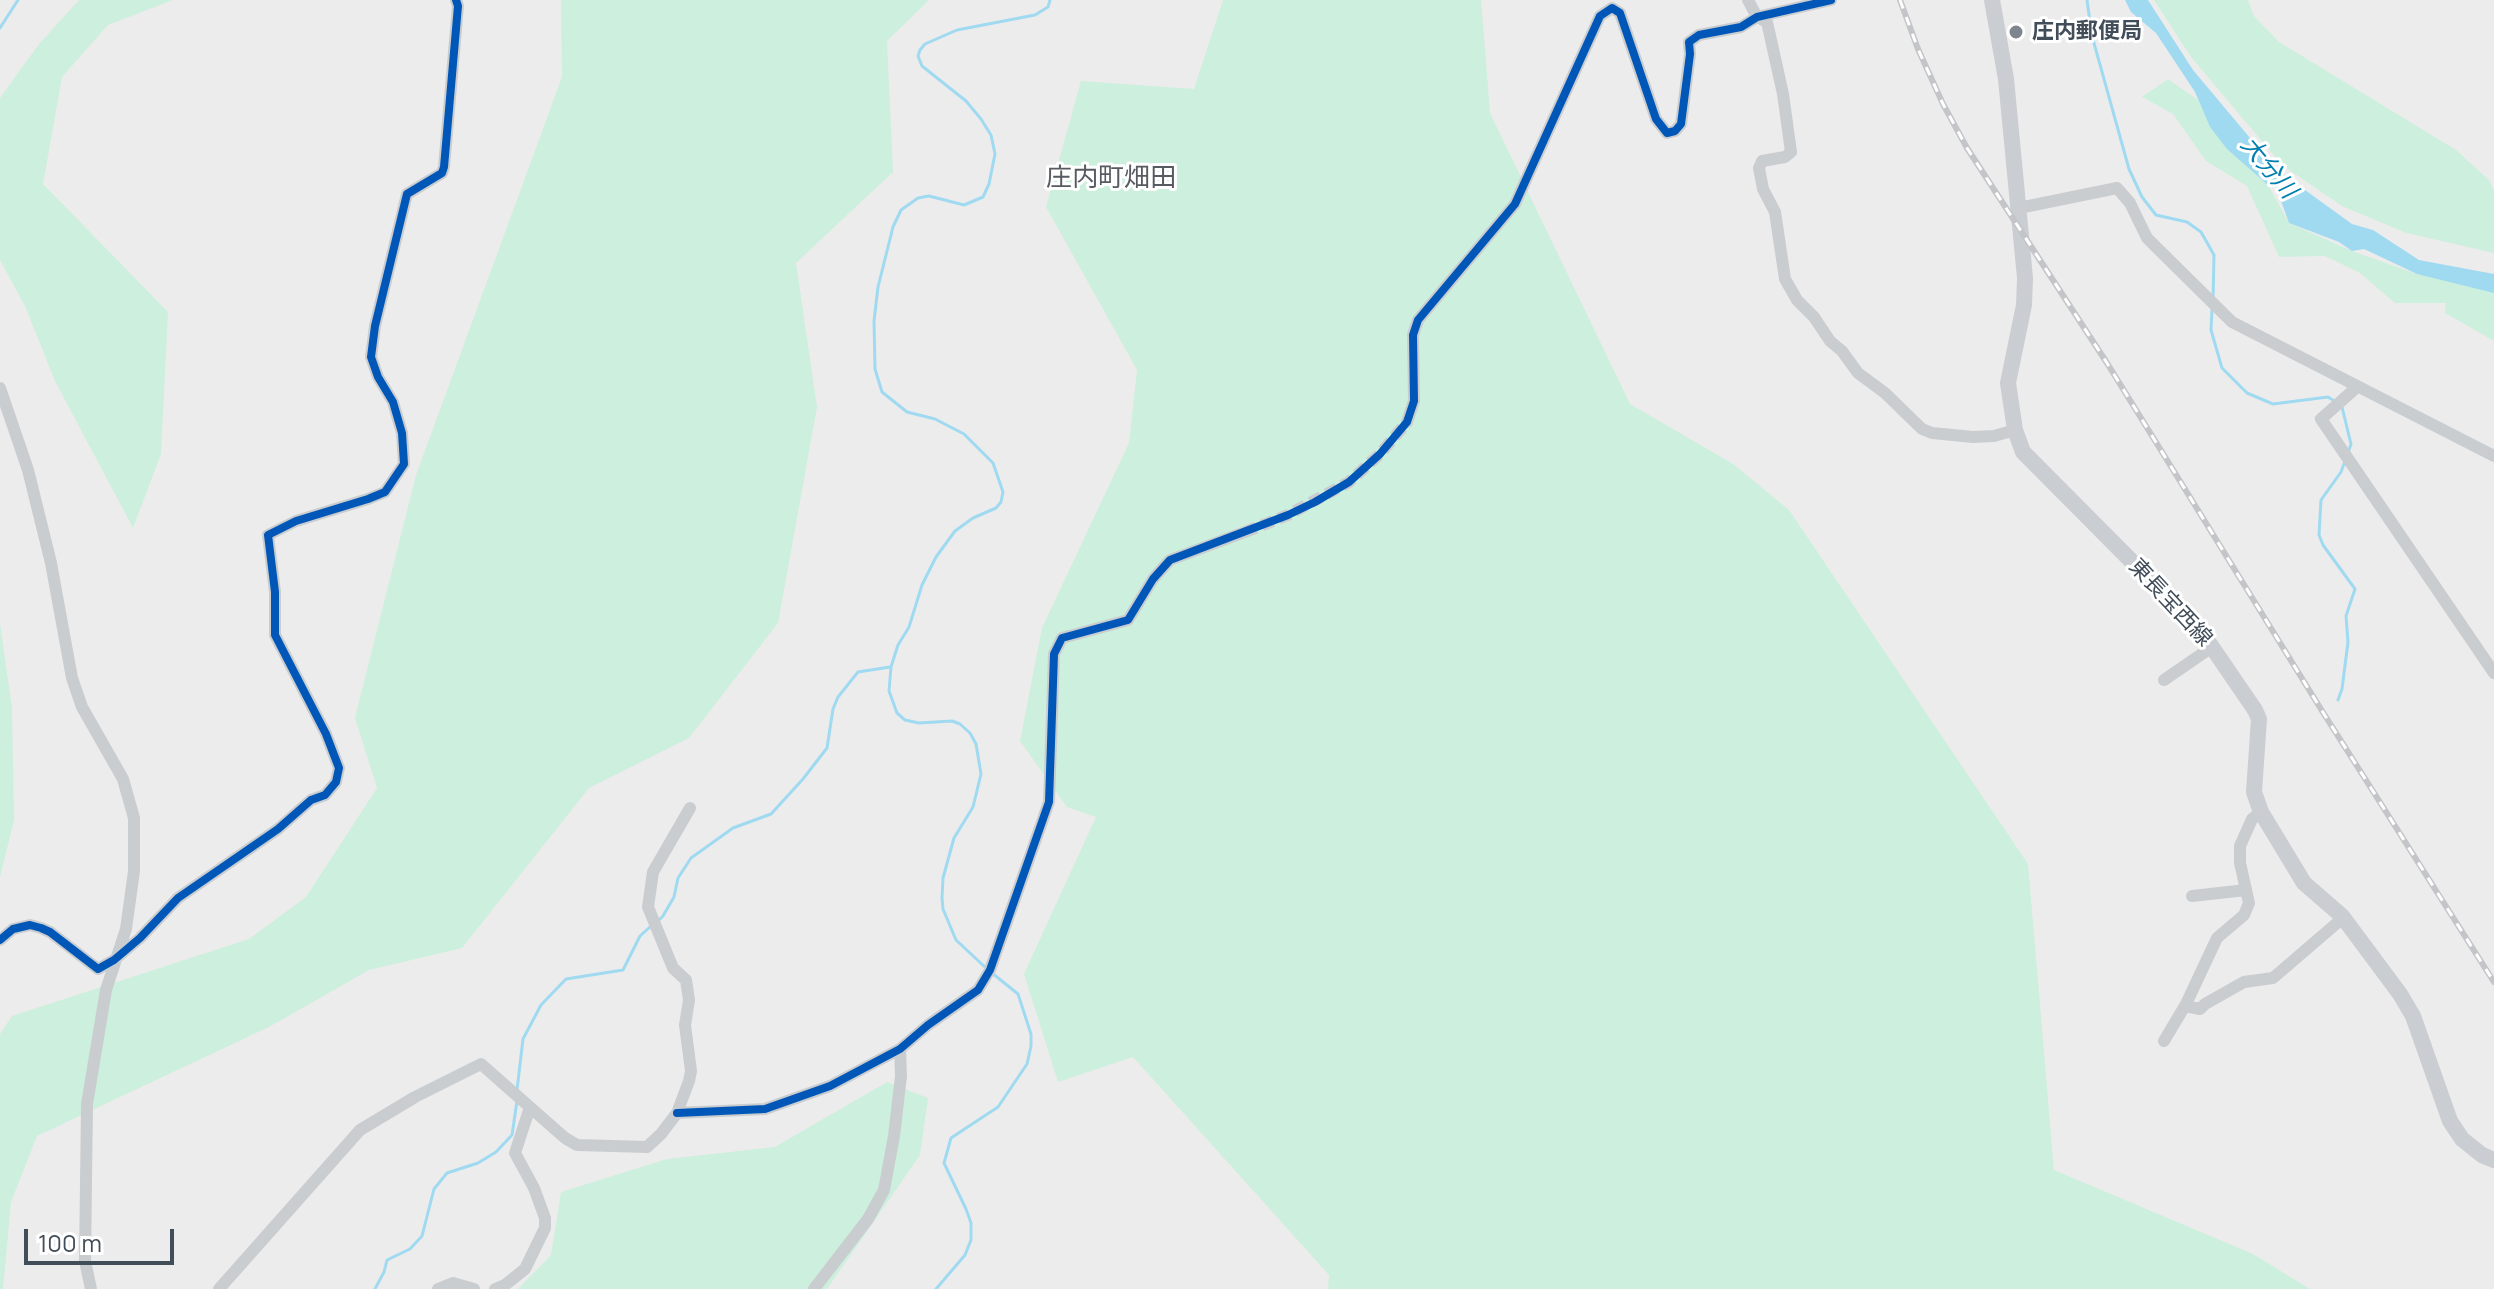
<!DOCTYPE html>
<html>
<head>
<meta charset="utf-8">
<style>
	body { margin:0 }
	#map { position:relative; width:2494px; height:1289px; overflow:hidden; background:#edecec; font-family:Manrope,sans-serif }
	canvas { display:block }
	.scale { position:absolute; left:24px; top:1229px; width:150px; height:36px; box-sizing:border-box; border:4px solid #424d5a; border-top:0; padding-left:10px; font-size:24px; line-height:28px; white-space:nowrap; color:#424d5a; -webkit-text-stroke:6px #fff; paint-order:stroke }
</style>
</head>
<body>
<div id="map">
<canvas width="2494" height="1289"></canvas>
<div class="scale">100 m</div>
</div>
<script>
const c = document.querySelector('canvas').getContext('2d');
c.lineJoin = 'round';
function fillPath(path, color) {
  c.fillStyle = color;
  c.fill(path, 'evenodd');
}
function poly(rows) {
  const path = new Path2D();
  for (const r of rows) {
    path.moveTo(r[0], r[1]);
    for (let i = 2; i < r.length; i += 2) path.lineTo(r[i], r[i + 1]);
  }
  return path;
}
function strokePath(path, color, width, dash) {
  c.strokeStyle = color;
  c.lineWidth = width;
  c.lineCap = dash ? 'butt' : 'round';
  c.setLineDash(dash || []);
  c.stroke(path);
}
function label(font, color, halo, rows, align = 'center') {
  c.font = font + ' Manrope,"Noto Sans JP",sans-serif';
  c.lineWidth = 6;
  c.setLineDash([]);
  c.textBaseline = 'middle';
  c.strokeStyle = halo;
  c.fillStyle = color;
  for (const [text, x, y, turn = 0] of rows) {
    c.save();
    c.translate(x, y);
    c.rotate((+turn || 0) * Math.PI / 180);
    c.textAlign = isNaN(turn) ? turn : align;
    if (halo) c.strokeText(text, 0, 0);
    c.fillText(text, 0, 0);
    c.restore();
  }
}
const green = poly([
	[79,0,173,0,108,25,62,77,43,184,168,312,161,454,133,528,55,381,25,306,0,260,0,98,39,44],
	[561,0,929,0,887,41,893,172,796,263,817,407,778,623,689,738,589,788,462,948,369,970,269,1027,37,1136,11,1202,3,1289,0,1289,0,1034,12,1016,249,939,306,897,377,788,355,718,416,475,562,77],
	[1223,0,1481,0,1490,113,1630,404,1733,464,1789,510,2028,864,2054,1170,2253,1254,2310,1289,1328,1289,1329,1275,1133,1057,1058,1082,1024,974,1096,817,1067,807,1020,741,1042,628,1129,443,1137,370,1046,207,1081,81,1194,89],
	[2154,0,2248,0,2254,16,2279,42,2456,150,2489,180,2494,191,2494,253,2406,233,2342,206,2282,165,2191,57],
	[2168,79,2198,100,2212,130,2268,185,2289,223,2352,251,2417,274,2494,289,2494,341,2445,313,2446,303,2395,303,2360,273,2325,256,2279,257,2247,186,2206,161,2173,114,2142,97],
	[0,623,12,708,14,820,0,877],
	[887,1082,928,1098,920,1155,827,1289,518,1289,551,1255,561,1192,667,1159,775,1147]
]);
const water = poly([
	[2125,0,2148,0,2193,70,2276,169,2352,224,2373,230,2419,260,2494,274,2494,293,2417,274,2364,249,2352,251,2339,242,2289,223,2276,187,2268,185,2227,149,2210,127,2195,92,2156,33,2131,12]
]);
const stream = poly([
	[2087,0,2092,36,2129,169,2142,197,2156,215,2187,222,2201,232,2214,255,2213,299],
	[0,28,18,0],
	[2212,310,2211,330,2222,368,2247,393,2273,404,2328,397,2336,402],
	[2342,407,2351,444,2349,450],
	[2338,700,2342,689,2348,642,2346,616,2355,589,2323,545,2319,535,2321,500,2341,472,2345,461],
	[657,922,663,916,674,897,678,878,691,858,733,828,771,814,803,779,827,748,833,709,838,697,858,672,890,667],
	[986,968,956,940,943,909,942,898,943,878,954,838,973,807,981,774,976,744,970,733,960,724,952,721,919,723,905,720,897,713,889,691,891,667,898,645,909,627,922,585,936,557,955,531,973,518,996,508,1001,502,1003,492,993,463,964,434,935,419,907,412,882,392,875,369,874,321,878,287,893,227,901,210,918,198,929,196,964,205,983,197,989,184,995,154,991,135,981,119,966,101,922,66,918,56,920,50,925,44,957,30,1035,15,1048,7,1050,0],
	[517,1090,523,1039,541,1005,566,979,623,970,640,936,651,926],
	[375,1289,384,1272,387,1260,410,1249,422,1236,434,1189,447,1173,478,1163,496,1152,512,1135,517,1101],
	[936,1289,965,1255,971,1240,971,1223,966,1209,944,1163,951,1138,998,1107,1027,1064,1031,1046,1031,1034,1018,994,992,973]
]);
const minorTunnel = poly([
	[1245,532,1288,515,1349,482,1380,454,1407,422]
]);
const minor = poly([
	[1748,0,1757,17,1767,22,1783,94,1791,152,1785,157,1762,161,1759,168,1763,189,1775,212,1785,279,1797,300,1814,317,1830,341,1842,351,1858,373,1885,393,1922,429,1932,433,1973,437,1994,436,2015,430],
	[2019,208,2117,188,2130,203,2147,238,2232,322,2494,456],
	[2357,387,2321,419,2494,673],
	[0,388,28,470,51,563,72,678,82,707,123,779,134,818,134,871,126,929,106,990,87,1104,85,1261,91,1289],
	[1407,422,1414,401,1413,335,1418,320,1515,204,1600,16,1612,8,1620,13,1656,119,1667,133,1675,131,1681,124,1690,54,1689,42,1699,35,1741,27,1757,17,1831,0],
	[2164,680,2212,647],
	[2192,896,2246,890],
	[0,940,13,929,30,925,41,928,50,932,98,969,114,960,140,938,178,898,278,829,311,800,325,795,336,782,339,768,326,734,275,635,275,592,268,535,296,521,368,499,385,492,404,464,402,433,393,402,378,377,371,357,375,326,407,194,442,173,444,167,458,6,456,0],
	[2185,1006,2200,1009,2205,1004,2244,982,2273,978,2344,917],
	[2164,1041,2186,1004,2217,938,2244,915,2249,903,2240,863,2240,846,2252,819,2261,812],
	[677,1113,765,1109,830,1086,900,1049,928,1025,978,990,990,970,1049,802,1054,654,1062,638,1128,620,1153,579,1170,560,1245,532],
	[219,1289,360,1130,415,1097,481,1064,565,1138,577,1145,647,1147,661,1134,677,1113,689,1081,691,1071,685,1025,689,1000,686,980,673,968,648,907,653,872,690,808],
	[438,1289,453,1283,474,1289],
	[495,1289,505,1285,525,1269,545,1228,545,1218,534,1188,515,1153,530,1107],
	[814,1289,868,1219,884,1190,894,1136,901,1076,900,1049]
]);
const secondary = poly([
	[1992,0,2006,79,2025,278,2024,305,2008,383,2015,430,2023,452,2201,631,2255,710,2259,719,2254,792,2261,812,2304,883,2342,916,2400,994,2413,1016,2450,1121,2462,1139,2482,1155,2494,1160]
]);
const rail = poly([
	[1900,0,1918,49,1943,104,1967,148,2107,363,2324,714,2494,982]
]);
const cycleway = poly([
	[0,940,13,929,30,925,41,928,50,932,98,969,114,960,140,938,178,898,278,829,311,800,325,795,336,782,339,768,326,734,275,635,275,592,268,535,296,521,368,499,385,492,404,464,402,433,393,402,378,377,371,357,375,326,407,194,442,173,444,167,458,6,456,0],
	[677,1113,765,1109,830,1086,900,1049,928,1025,978,990,990,970,1049,802,1054,654,1062,638,1128,620,1153,579,1170,560,1288,515,1315,502,1349,482,1380,454,1407,422,1414,401,1413,335,1418,320,1515,204,1600,16,1612,8,1620,13,1656,119,1667,133,1675,131,1681,124,1690,54,1689,42,1699,35,1741,27,1757,17,1831,0]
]);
const markers = [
	[2016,32,8,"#7e858d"]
];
const poiNames = [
	["庄内郵便局",2032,32]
];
const streetNames = [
	["東長宝西線",2170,603,47]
];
const waterNames = [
	["大分川",2268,168,50]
];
const quarterNames = [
	["庄内町畑田",1111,179]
];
fillPath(green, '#cdefdd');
fillPath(water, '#9fdaf1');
strokePath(stream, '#9fdaf1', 3);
strokePath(minorTunnel, '#cbcccf', 12, [12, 6]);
strokePath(minor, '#cacdd0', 12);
strokePath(secondary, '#cacdd1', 16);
strokePath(rail, '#c3c5c8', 6);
strokePath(rail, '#fff', 3, [9]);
strokePath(cycleway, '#0057b8', 8);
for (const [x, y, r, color] of markers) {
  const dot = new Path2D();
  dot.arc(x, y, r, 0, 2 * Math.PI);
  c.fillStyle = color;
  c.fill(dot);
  strokePath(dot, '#fff', 3);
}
label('bold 22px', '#424d5a', '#fff', poiNames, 'left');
label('22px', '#424d5a', '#fff', streetNames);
label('italic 24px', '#017faf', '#fff', waterNames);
label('26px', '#575b61', '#fff', quarterNames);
</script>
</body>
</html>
